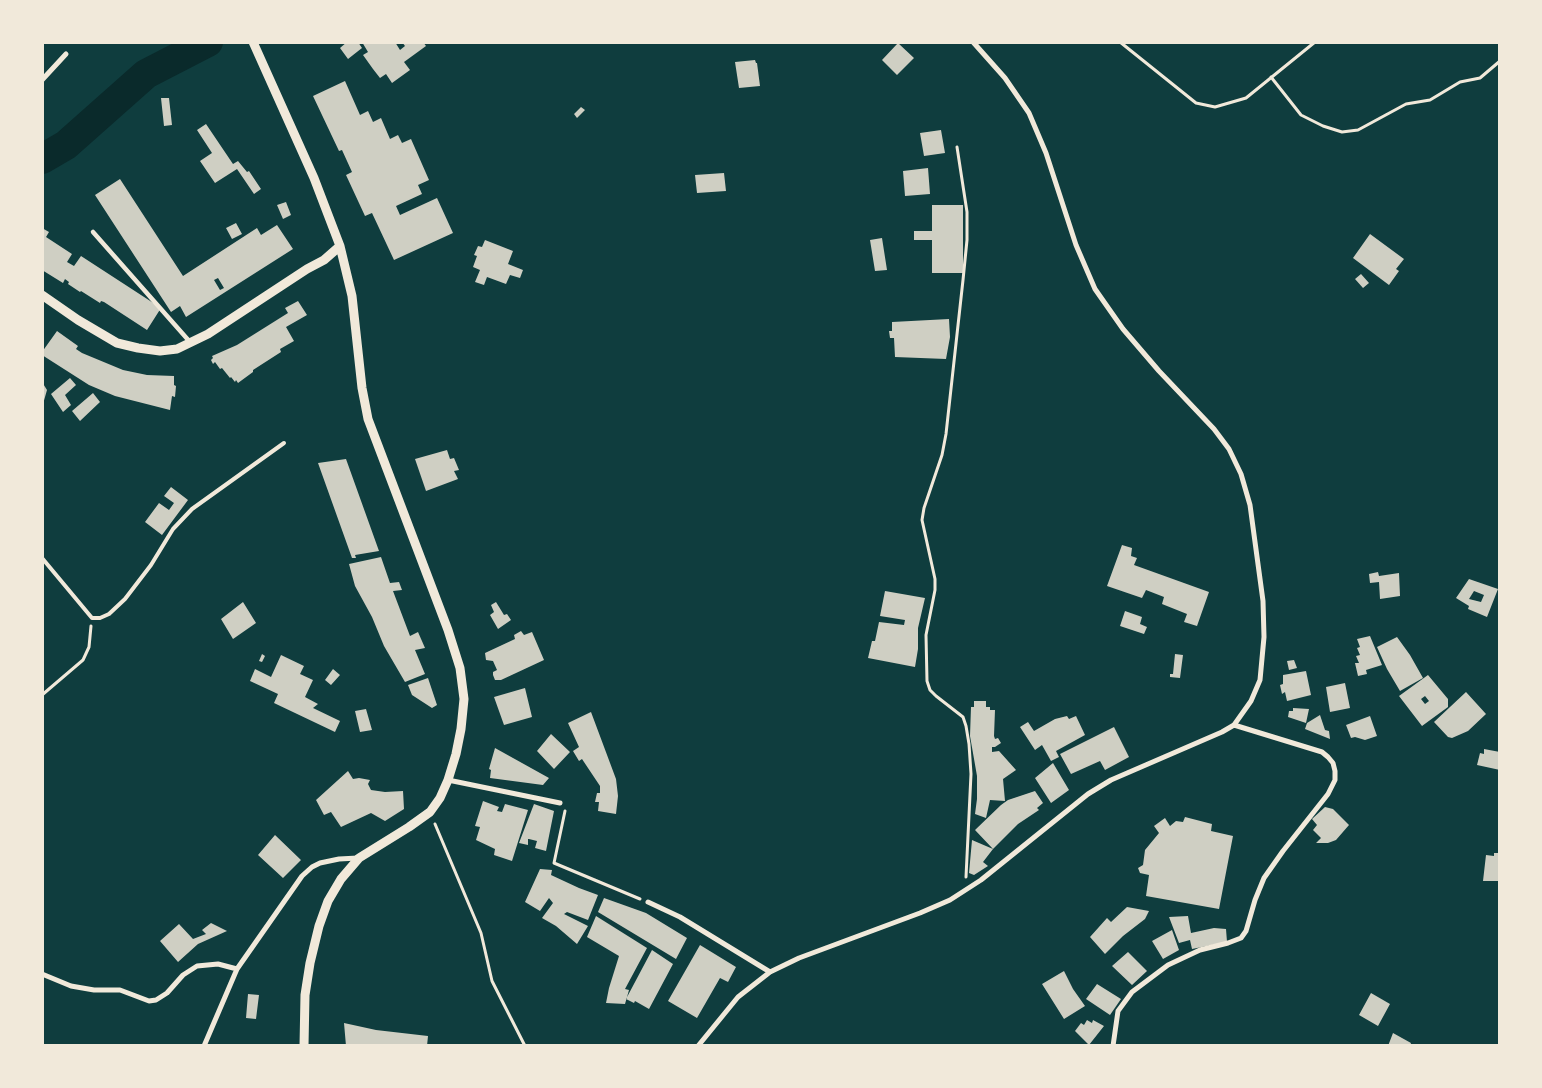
<!DOCTYPE html>
<html>
<head>
<meta charset="utf-8">
<style>
	body { margin:0 }
	#map { position:relative; width:1542px; height:1088px; overflow:hidden; background:#0f3d3e; font-family:"Sofia Sans Condensed",sans-serif }
	canvas { display:block }
	.frame { position:absolute; inset:0; border:44px solid #f1e9da; pointer-events:none }
</style>
</head>
<body>
<div id="map">
<canvas width="1542" height="1088"></canvas>
<div class="frame"></div>
</div>
<script>
const c = document.querySelector('canvas').getContext('2d');
c.lineJoin = 'round';
function poly(rows) {
  const path = new Path2D();
  for (const r of rows) {
    path.moveTo(r[0], r[1]);
    for (let i = 2; i < r.length; i += 2) path.lineTo(r[i], r[i + 1]);
  }
  return path;
}
function strokePath(path, color, width, dash) {
  c.strokeStyle = color;
  c.lineWidth = width;
  c.lineCap = dash ? 'butt' : 'round';
  c.setLineDash(dash || []);
  c.stroke(path);
}
function fillPath(path, color) {
  c.fillStyle = color;
  c.fill(path, 'evenodd');
}
const river = poly([
	[42,159,66,145,146,74,208,42]
]);
const building = poly([
	[347,42,358,42,362,48,348,59,340,48],
	[362,42,395,42,400,50,405,46,402,42,423,42,426,46,404,62,410,70,392,83,386,74,380,78,373,69,363,55,368,52],
	[898,43,914,58,897,75,882,60],
	[755,60,756,63,757,63,760,86,739,88,735,62],
	[345,81,360,115,368,111,373,122,381,118,390,139,398,135,402,143,411,139,429,180,418,185,422,194,396,206,400,215,437,198,453,233,394,260,372,213,365,216,346,175,352,172,342,150,339,151,313,96],
	[161,98,169,98,172,125,164,126],
	[581,107,585,110,577,118,574,114],
	[206,124,233,164,238,161,247,172,249,171,261,189,254,194,237,169,215,183,200,161,212,153,197,130],
	[941,130,945,153,924,156,920,133],
	[928,168,930,194,905,196,903,171],
	[724,173,726,191,697,193,695,175],
	[120,179,183,276,257,228,261,235,277,225,293,249,186,317,180,306,171,312,95,195],
	[218,278,224,288,220,290,214,280],
	[286,202,291,215,283,219,277,205],
	[932,205,963,205,963,273,932,273,932,240,914,240,914,231,932,231],
	[236,223,242,234,232,239,226,228],
	[42,228,49,232,46,237,72,254,67,262,74,266,81,256,161,308,147,330,104,302,101,301,100,303,81,291,80,292,68,284,69,282,65,279,63,283,42,270],
	[1370,234,1404,259,1396,269,1399,271,1389,285,1353,258],
	[882,238,887,270,875,271,870,240],
	[485,240,513,251,508,264,523,270,520,278,510,275,506,284,487,277,484,285,475,282,480,270,473,267,477,256,474,255,478,246,482,247],
	[1361,274,1369,283,1363,288,1355,279],
	[298,301,307,315,286,327,294,341,280,349,281,352,253,370,253,372,238,383,236,380,235,382,231,377,230,378,222,368,220,369,215,362,213,364,211,360,213,358,212,356,237,345,288,313,285,308],
	[949,319,950,337,946,359,895,357,894,338,890,338,889,331,892,331,892,322],
	[57,331,78,346,76,349,82,353,123,370,147,375,174,376,174,385,176,386,175,397,172,396,170,410,115,396,89,385,42,355,42,352],
	[70,378,76,385,65,395,71,405,63,412,51,394],
	[42,382,47,390,43,404,42,404],
	[93,393,100,402,80,421,72,411],
	[447,450,450,459,454,458,459,470,454,471,458,479,426,491,415,459],
	[346,459,379,551,355,555,356,558,352,558,318,463],
	[171,487,188,500,162,535,145,522,159,503,169,510,174,503,164,496],
	[1122,545,1132,548,1131,556,1137,558,1134,565,1209,592,1197,626,1184,622,1187,614,1162,604,1164,597,1146,590,1142,598,1107,586],
	[381,557,390,583,399,582,402,590,393,591,410,636,418,632,425,648,415,650,425,674,405,682,384,646,372,617,355,586,349,564],
	[1378,572,1379,576,1399,573,1400,596,1380,599,1379,582,1370,583,1369,574],
	[1469,579,1498,589,1487,617,1468,609,1469,606,1456,598],
	[1474,591,1484,595,1481,602,1469,599],
	[885,591,925,598,918,628,918,649,915,667,868,658,872,641,875,641,879,622,904,625,905,620,880,616],
	[243,602,256,623,233,639,221,619],
	[496,602,504,615,507,614,511,620,498,629,490,615,494,612,491,605],
	[1125,611,1142,617,1140,624,1147,627,1144,634,1120,626],
	[521,631,524,635,532,632,544,660,501,680,495,680,493,675,493,672,497,670,493,661,486,660,485,653,515,639,514,635],
	[1370,636,1382,665,1366,670,1367,674,1358,676,1355,663,1359,663,1356,656,1360,655,1357,648,1360,647,1357,639],
	[1397,637,1410,655,1423,678,1400,691,1387,669,1377,647],
	[262,654,265,656,262,662,259,661],
	[1175,654,1183,655,1180,678,1170,677,1170,674,1173,674],
	[281,655,304,666,300,674,313,680,305,697,318,704,313,708,340,721,335,732,274,703,278,694,250,681,255,669,271,677],
	[1294,660,1297,668,1289,670,1287,661],
	[333,669,340,675,331,685,325,680],
	[1306,671,1311,695,1287,701,1285,692,1282,694,1280,685,1283,684,1283,675],
	[1428,675,1448,699,1448,707,1422,726,1399,696],
	[1425,696,1429,701,1425,704,1421,699],
	[428,678,437,705,432,708,412,695,408,685],
	[1345,683,1350,708,1330,712,1326,687],
	[525,688,532,717,504,725,494,697],
	[1466,692,1486,714,1468,731,1452,738,1448,737,1434,722],
	[974,701,986,701,986,707,990,707,990,710,995,710,994,736,995,739,998,738,1001,743,995,747,992,747,992,752,999,751,1016,770,1003,779,1005,801,990,800,986,818,975,814,977,799,977,776,970,736,971,707,974,707],
	[1293,708,1309,709,1306,723,1288,717,1289,711,1293,711],
	[366,709,372,730,360,732,355,711],
	[591,712,616,779,618,796,616,814,598,811,599,802,595,802,597,793,600,793,600,786,582,759,579,761,573,751,579,747,568,723],
	[1320,715,1325,730,1329,731,1330,739,1305,729,1307,723],
	[1067,716,1069,719,1076,716,1085,735,1056,751,1059,757,1051,761,1042,745,1035,750,1020,727,1028,722,1034,731,1055,719],
	[1370,716,1377,736,1365,740,1355,737,1351,738,1346,725],
	[1114,727,1129,757,1105,770,1100,761,1071,774,1060,754],
	[551,734,570,752,554,769,537,751],
	[495,748,549,778,543,785,490,778,491,770,489,769],
	[1484,749,1500,752,1500,770,1477,765,1480,753,1484,754],
	[1053,763,1069,790,1051,803,1035,778],
	[348,771,353,779,359,778,370,780,368,784,371,790,385,792,403,791,404,809,385,821,371,813,341,827,331,812,324,815,316,800],
	[1035,791,1043,803,1037,808,1039,810,1018,824,993,849,975,830,1001,805,1008,800],
	[483,801,499,807,497,811,502,812,505,804,528,810,512,861,494,855,495,849,476,840,480,827,475,826],
	[534,804,554,811,546,851,535,848,537,841,529,839,528,839,528,845,519,843],
	[1325,807,1333,809,1349,825,1336,840,1328,843,1316,843,1321,838,1313,830,1317,825,1312,819],
	[1185,817,1212,824,1211,831,1233,836,1219,909,1146,896,1149,875,1140,873,1138,868,1143,865,1145,850,1159,833,1154,826,1165,818,1170,826,1176,821,1183,822],
	[275,835,301,860,283,878,258,855],
	[972,840,993,849,983,862,988,866,974,875,969,873],
	[1494,853,1500,853,1500,881,1483,881,1486,855,1494,856],
	[540,869,552,870,551,875,579,888,598,895,588,920,567,912,564,914,588,926,577,944,556,926,542,918,553,903,549,898,540,911,525,902],
	[604,898,646,913,687,938,676,959,598,912],
	[1127,907,1149,911,1145,919,1123,936,1105,954,1090,937,1107,918,1111,922],
	[596,916,647,948,625,989,629,990,625,1004,606,1003,609,988,619,956,587,937],
	[1188,916,1191,933,1214,928,1226,929,1227,942,1192,949,1190,940,1179,943,1169,917],
	[211,923,227,931,198,944,178,962,160,941,179,924,193,939,206,934,202,930],
	[1172,930,1179,950,1163,959,1152,941],
	[700,945,736,967,728,982,720,978,697,1018,668,1001],
	[652,950,673,964,649,1009,635,1001,634,1003,626,999],
	[1128,952,1147,971,1132,985,1112,966],
	[1064,971,1073,989,1085,1006,1064,1019,1042,984],
	[1097,984,1121,999,1110,1015,1086,999],
	[1371,993,1390,1004,1378,1026,1359,1015],
	[248,994,259,995,256,1019,246,1018],
	[1087,1020,1092,1023,1093,1020,1104,1026,1089,1045,1075,1031,1081,1023,1084,1025],
	[344,1023,376,1030,428,1036,427,1046,346,1046],
	[1393,1033,1411,1043,1410,1046,1388,1046]
]);
const path = poly([
	[1120,42,1196,103,1215,107,1246,98,1315,42],
	[1271,77,1301,115,1323,126,1342,132,1358,130,1406,104,1430,100,1460,82,1480,78,1500,61],
	[957,147,967,212,967,240,963,280,946,434,942,455,924,508,922,520,935,579,935,590,926,635,927,681,930,690,936,696,963,717,966,726,969,744,971,774,966,877],
	[42,695,83,660,89,647,91,626],
	[565,811,554,863,640,899],
	[435,824,481,933,492,981,525,1046]
]);
const service = poly([
	[42,558,92,618,100,618,109,614,125,599,151,565,173,529,192,509,284,443]
]);
const pedestrian = poly([
	[93,232,190,342]
]);
const minor = poly([
	[42,80,66,54],
	[448,780,560,803],
	[648,902,680,917,770,972],
	[42,974,71,986,94,990,120,990,149,1001,156,1000,167,993,183,975,197,966,218,964,237,969],
	[204,1046,237,969,302,876,312,867,320,863,339,859,358,858],
	[698,1046,738,997,770,972,799,958,920,913,950,900,981,880,1088,794,1111,780,1222,732,1234,725,1251,701,1260,680,1264,637,1263,601,1250,505,1241,474,1229,449,1214,429,1159,371,1123,329,1095,289,1076,245,1046,153,1029,113,1005,78,973,42],
	[1113,1046,1118,1011,1132,992,1168,965,1200,950,1228,943,1241,938,1246,931,1255,900,1264,878,1283,851,1328,794,1335,780,1335,771,1333,763,1328,757,1322,752,1234,725]
]);
const tertiary = poly([
	[253,42,314,178,340,246,352,296,362,388,368,419,448,630,460,668,464,699,461,729,456,754,448,780,440,798,430,812,409,827,359,858,341,879,328,901,319,926,310,963,305,995,304,1046],
	[42,295,78,320,117,343,138,348,160,351,177,349,208,334,307,269,324,260,340,246]
]);
strokePath(river, '#0a2a2b', 30);
fillPath(building, '#cfcfc3');
strokePath(path, '#f1e9da', 3);
strokePath(service, '#f1e9da', 4);
strokePath(pedestrian, '#f1e9da', 4.5);
strokePath(minor, '#f1e9da', 5);
strokePath(tertiary, '#f1e9da', 9);
</script>
</body>
</html>
